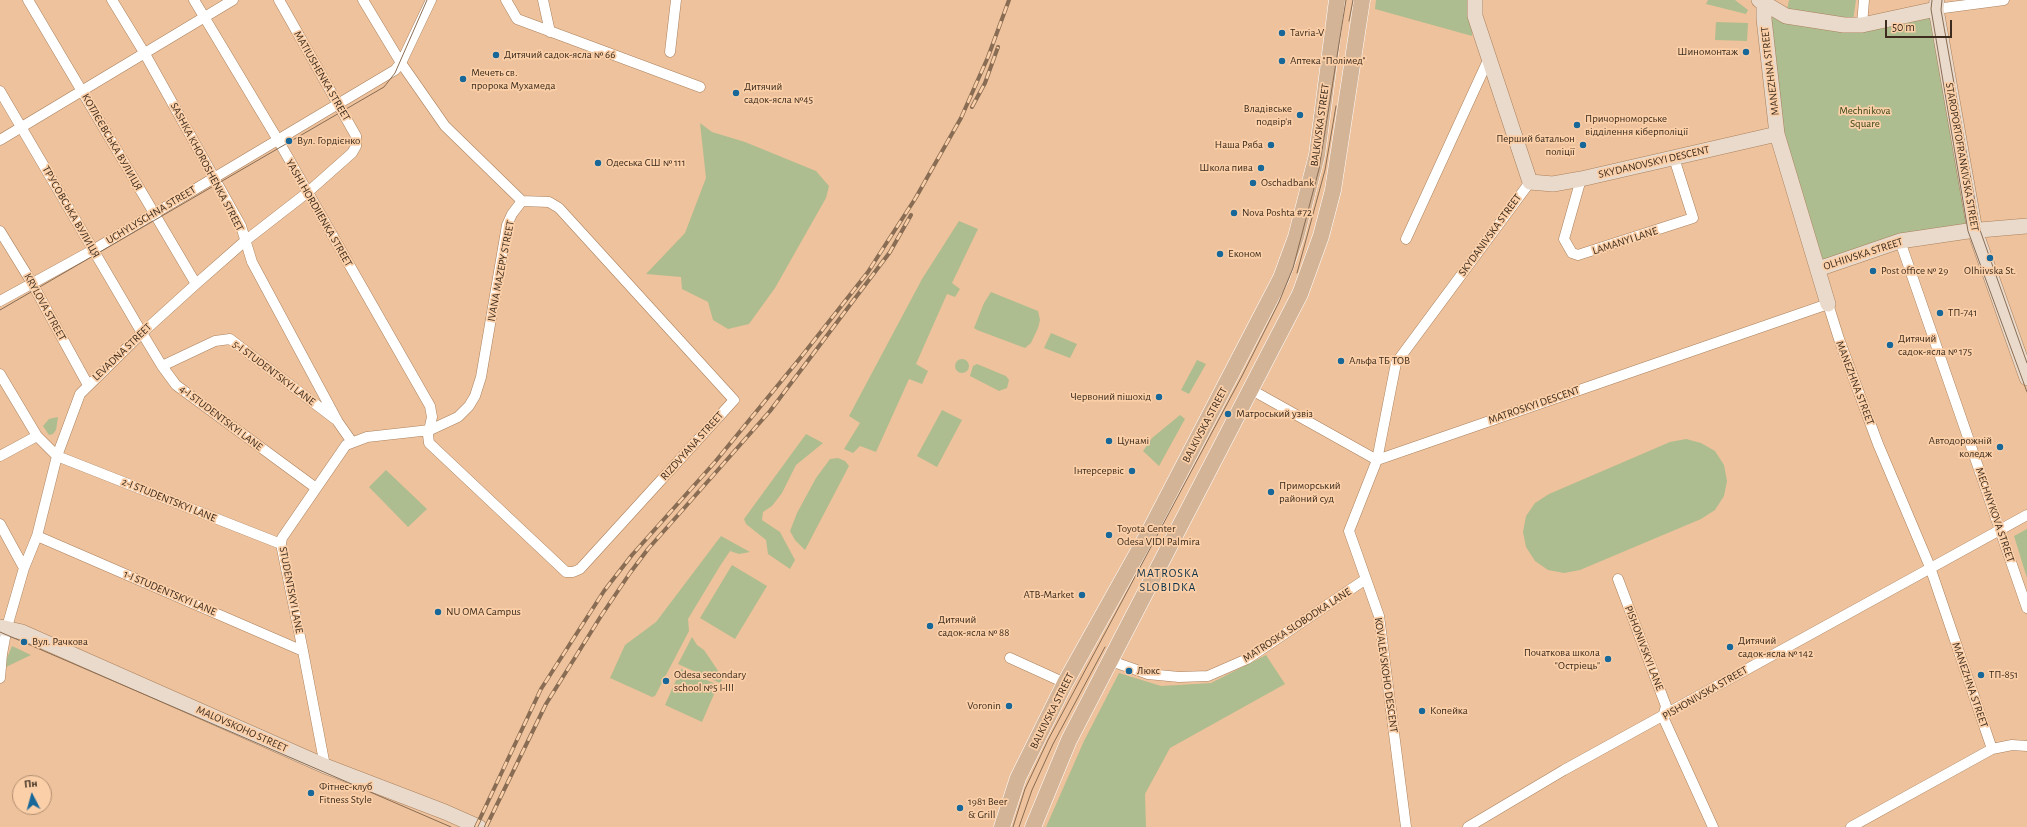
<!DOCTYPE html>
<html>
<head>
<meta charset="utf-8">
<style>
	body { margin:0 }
	#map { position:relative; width:2027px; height:827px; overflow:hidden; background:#eec29c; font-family:"Alegreya Sans",sans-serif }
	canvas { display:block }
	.north { position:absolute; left:12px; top:775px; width:40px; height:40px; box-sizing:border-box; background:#fbcfa8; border:1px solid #af8e70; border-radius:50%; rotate:354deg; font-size:11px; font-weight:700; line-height:16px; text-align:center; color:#3d2c1d }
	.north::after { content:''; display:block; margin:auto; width:14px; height:18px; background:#176799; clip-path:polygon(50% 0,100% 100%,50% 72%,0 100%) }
	.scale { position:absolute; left:1885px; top:20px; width:67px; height:18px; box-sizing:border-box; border:2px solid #3d2c1d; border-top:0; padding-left:5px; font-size:12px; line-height:14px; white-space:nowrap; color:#3d2c1d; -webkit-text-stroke:3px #fbcfa8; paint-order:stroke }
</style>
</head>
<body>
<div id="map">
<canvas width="2027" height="827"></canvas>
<div class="north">Пн</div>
<div class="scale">50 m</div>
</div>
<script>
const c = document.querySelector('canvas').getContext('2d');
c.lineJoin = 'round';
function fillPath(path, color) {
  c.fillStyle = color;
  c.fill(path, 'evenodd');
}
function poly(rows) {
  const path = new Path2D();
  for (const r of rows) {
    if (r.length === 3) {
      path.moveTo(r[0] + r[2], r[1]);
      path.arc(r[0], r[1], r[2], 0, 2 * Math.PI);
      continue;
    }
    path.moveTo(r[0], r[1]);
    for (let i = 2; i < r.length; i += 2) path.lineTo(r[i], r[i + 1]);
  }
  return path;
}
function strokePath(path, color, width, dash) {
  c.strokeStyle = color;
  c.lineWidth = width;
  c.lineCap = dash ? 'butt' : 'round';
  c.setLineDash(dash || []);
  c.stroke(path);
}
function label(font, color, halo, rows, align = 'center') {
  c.font = font + ' "Alegreya Sans",sans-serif';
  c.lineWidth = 3.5;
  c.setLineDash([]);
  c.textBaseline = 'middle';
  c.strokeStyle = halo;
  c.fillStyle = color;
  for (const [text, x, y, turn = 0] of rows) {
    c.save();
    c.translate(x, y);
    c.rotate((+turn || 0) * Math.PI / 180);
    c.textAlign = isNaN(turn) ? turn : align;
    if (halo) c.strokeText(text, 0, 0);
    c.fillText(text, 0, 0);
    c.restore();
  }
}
const green = poly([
	[1376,0,1472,0,1472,36,1375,9],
	[1708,0,1735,0,1748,10,1746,14,1706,4],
	[1789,0,1856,0,1853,21,1787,10],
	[1931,9,1975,231,1818,269,1777,134,1764,19,1775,11,1844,25],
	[1716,22,1748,23,1747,41,1715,40],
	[700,123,712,132,745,142,816,171,829,186,826,198,775,288,749,324,728,329,713,320,708,302,682,289,681,277,646,274,685,233,706,178],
	[959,221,978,229,952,283,960,289,955,297,947,294,916,364,928,371,922,384,909,379,876,452,860,446,853,453,844,449,860,423,849,416,922,279],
	[991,292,1038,311,1040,320,1038,328,1031,343,1025,348,977,330,974,328,984,303],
	[1051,333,1077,344,1070,358,1044,348],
	[962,366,7],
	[1197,360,1206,364,1189,394,1181,390],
	[977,364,1006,376,1009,380,1007,388,999,391,970,376,973,366],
	[942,410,962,420,937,467,917,456],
	[1180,415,1185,419,1159,466,1143,451,1152,438],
	[58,417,56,430,53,434,49,435,43,426,49,419],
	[806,434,823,443,796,465,782,493,772,506,763,512,762,520,780,532,795,560,790,569,768,554,766,540,746,524,744,519],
	[1686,439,1701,443,1715,451,1724,465,1727,481,1724,496,1715,510,1701,519,1580,570,1564,573,1548,570,1535,561,1526,547,1523,532,1526,516,1535,503,1549,494,1670,442],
	[838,458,845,461,849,466,805,550,795,540,790,531,797,513,816,478,830,459],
	[386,470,427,509,408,527,369,487],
	[2027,529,2027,578,2014,536],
	[721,536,750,552,739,554,730,551,720,566,688,619,689,631,655,696,652,697,610,678,625,645,656,622],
	[732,565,767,586,735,639,700,618],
	[692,637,697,645,704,650,723,678,720,683,678,664],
	[12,646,31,655,6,667,7,658],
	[1266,655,1285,684,1170,748,1145,794,1146,827,1046,827,1084,741,1119,673,1161,686,1211,683],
	[681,669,718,685,702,722,665,705]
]);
const street = poly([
	[28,0,196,284],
	[112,0,145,54,241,226,252,262,338,422,352,442],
	[194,0,278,140,430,406,432,417,428,435,429,443,566,572,573,572,580,569,734,400,559,208,549,202,522,201],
	[363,0,401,63,445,126,522,201],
	[506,0,517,19,700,87],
	[543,0,550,32],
	[1936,9,2004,0],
	[1862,25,1864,0],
	[670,52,676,0],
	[0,91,142,333,162,366,176,385,316,488],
	[0,140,233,0],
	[1581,179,1564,239,1572,253,1578,255,1693,218,1674,158],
	[0,231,32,283,88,385],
	[1406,239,1489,58],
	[1900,241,2027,608],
	[0,301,93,250,395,70,401,63,431,0],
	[162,366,215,341,230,339,335,419],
	[0,374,37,436,57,456,281,544],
	[1250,389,1377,460,1828,304,1839,339,1878,444,1930,567,1992,749],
	[0,456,37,436],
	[0,524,24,568],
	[37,536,303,651],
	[1618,579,1666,706,1663,717,1713,827],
	[1010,658,1065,683],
	[1111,661,1148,674,1179,677,1208,676,1247,659,1366,579],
	[0,678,2,654,7,627,24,568,37,536,57,456,80,394,142,333,196,284,245,241,308,192,352,153,356,146,356,136,279,0],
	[325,766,303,651,281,544,282,538,346,445,367,437,430,430,458,417,469,406,475,396,481,377,507,225,512,214,522,201],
	[1406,827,1379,616,1349,531,1377,460,1396,363,1530,182],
	[1468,827,1564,770,2027,515],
	[1851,827,1992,749,2012,745,2027,746]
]);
const secondary = poly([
	[1475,0,1475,16,1530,182,1553,184,1581,179,1777,134],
	[1759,0,1786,16,1844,25,1862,25,1936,9],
	[1937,0,1936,9,1975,231,2027,378],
	[1764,4,1764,19,1777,134,1828,304],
	[1818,269,1900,241,1968,231,2027,226],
	[0,627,22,632,325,766,445,812,479,827]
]);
const primary = poly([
	[1002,827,1018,778,1065,683,1147,536,1281,278,1296,237,1317,155,1337,0],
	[1033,827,1069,740,1300,294,1321,236,1333,190,1362,0]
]);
const tram = poly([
	[1932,0,1931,9,1968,231,2027,392],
	[1942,0,1941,10,1980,230,2027,363],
	[1349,21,1353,0],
	[1297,273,1325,170,1336,106],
	[0,310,384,87,395,73,427,0],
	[0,632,451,827],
	[1013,827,1025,789,1048,740,1242,376,1279,302,1293,268,1319,169,1346,0],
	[1019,827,1032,790,1053,744,1105,647]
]);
const rail = poly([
	[972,107,985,83,998,47],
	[476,827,541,689,604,591,632,555,715,462,801,357,868,272,882,250,915,199,961,118,988,57,1009,0],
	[486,827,546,704,601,616,630,573,648,549,770,411,890,252,911,215]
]);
const markers = [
	[1282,33,4,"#176799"],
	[1746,52,4,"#176799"],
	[496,55,4,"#176799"],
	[1282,61,4,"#176799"],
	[463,79,4,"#176799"],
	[736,93,4,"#176799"],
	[1300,115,4,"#176799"],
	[1577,125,4,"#176799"],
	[289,141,4,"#176799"],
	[1271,145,4,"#176799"],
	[1583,145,4,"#176799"],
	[598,163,4,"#176799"],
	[1261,168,4,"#176799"],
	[1253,183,4,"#176799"],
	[1234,213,4,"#176799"],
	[1220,254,4,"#176799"],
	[1990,258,4,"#176799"],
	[1873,271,4,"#176799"],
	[1940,313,4,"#176799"],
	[1890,345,4,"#176799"],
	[1341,361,4,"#176799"],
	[1159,397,4,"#176799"],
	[1228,414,4,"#176799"],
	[1109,441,4,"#176799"],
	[2000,447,4,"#176799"],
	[1132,471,4,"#176799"],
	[1271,492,4,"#176799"],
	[1109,535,4,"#176799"],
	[1082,595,4,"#176799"],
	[438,612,4,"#176799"],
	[930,626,4,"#176799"],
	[24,642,4,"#176799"],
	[1730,647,4,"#176799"],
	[1608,659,4,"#176799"],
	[1129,671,4,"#176799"],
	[1981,675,4,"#176799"],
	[666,681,4,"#176799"],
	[1009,706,4,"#176799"],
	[1422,711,4,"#176799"],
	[311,793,4,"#176799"],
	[960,808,4,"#176799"]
];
const poiNames = [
	["Tavria-V",1290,33],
	["Шиномонтаж",1738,52,"right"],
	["Дитячий садок-ясла № 66",504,55],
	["Аптека \"Полімед\"",1290,61],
	["Мечеть св.",471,73],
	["пророка Мухамеда",471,86],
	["Дитячий",744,87],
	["садок-ясла №45",744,100],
	["Владiвське",1292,109,"right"],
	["подвiр'я",1292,122,"right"],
	["Причорноморське",1585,119],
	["відділення кіберполіції",1585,132],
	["Перший батальон",1575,139,"right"],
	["поліції",1575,152,"right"],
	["Вул. Гордієнко",297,141],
	["Наша Ряба",1263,145,"right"],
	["Одеська СШ № 111",606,163],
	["Школа пива",1253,168,"right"],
	["Oschadbank",1261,183],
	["Nova Poshta #72",1242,213],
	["Економ",1228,254],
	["Post office № 29",1881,271],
	["Olhiivska St.",1990,271,"center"],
	["ТП-741",1948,313],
	["Дитячий",1898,339],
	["садок-ясла № 175",1898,352],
	["Альфа ТБ ТОВ",1349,361],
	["Червоний пішохід",1151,397,"right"],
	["Матроський узвіз",1236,414],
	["Цунамі",1117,441],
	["Автодорожній",1992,441,"right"],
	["коледж",1992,454,"right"],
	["Інтерсервіс",1124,471,"right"],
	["Приморський",1279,486],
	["районий суд",1279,499],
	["Toyota Center",1117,529],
	["Odesa VIDI Palmira",1117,542],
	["ATB-Market",1074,595,"right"],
	["NU OMA Campus",446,612],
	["Дитячий",938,620],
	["садок-ясла № 88",938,633],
	["Дитячий",1738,641],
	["садок-ясла № 142",1738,654],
	["Вул. Рачкова",32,642],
	["Початкова школа",1600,653,"right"],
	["\"Остріець\"",1600,666,"right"],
	["Люкс",1137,671],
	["Odesa secondary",674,675],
	["school №5 I-III",674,688],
	["ТП-851",1989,675],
	["Voronin",1001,706,"right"],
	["Копейка",1430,711],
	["Фітнес-клуб",319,787],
	["Fitness Style",319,800],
	["1981 Beer",968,802],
	["& Grill",968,815]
];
const streetNames = [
	["MANEZHNA STREET",1770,71,-97],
	["MATIUSHENKA STREET",322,76,60],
	["BALKIVSKA STREET",1320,125,-82],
	["КОТЛЄЄВСЬКА ВУЛИЦЯ",112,142,60],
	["STAROPORTOFRANKIVSKA STREET",1962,157,80],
	["SKYDANOVSKYI DESCENT",1654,162,-13],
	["SASHKA KHOROSHENKA STREET",207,167,62],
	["ТРУСОВСЬКА ВУЛИЦЯ",71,212,60],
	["YASHI HORDIIENKA STREET",319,213,60],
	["UCHYLYSCHNA STREET",151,215,-31],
	["SKYDANIVSKA STREET",1490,235,-54],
	["LAMANYI LANE",1625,241,-18],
	["OLHIIVSKA STREET",1863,254,-18],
	["IVANA MAZEPY STREET",501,271,-79],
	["KRYLOVA STREET",45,307,61],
	["LEVADNA STREET",122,352,-44],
	["5-I STUDENTSKYI LANE",274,373,37],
	["MANEZHNA STREET",1855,383,69],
	["MATROSKYI DESCENT",1534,405,-19],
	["4-I STUDENTSKYI LANE",221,418,37],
	["BALKIVSKA STREET",1205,425,-62],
	["RIZDVYANA STREET",692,446,-48],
	["2-I STUDENTSKYI LANE",169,500,22],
	["MECHNYKOVA STREET",1995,515,71],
	["STUDENTSKYI LANE",291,590,79],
	["1-I STUDENTSKYI LANE",170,593,23],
	["MATROSKA SLOBODKA LANE",1297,625,-33],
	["PISHONIVSKYI LANE",1644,648,69],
	["KOVALEVSKOHO DESCENT",1386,675,82],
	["MANEZHNA STREET",1970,685,71],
	["PISHONIVSKA STREET",1705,693,-30],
	["BALKIVSKA STREET",1052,711,-63],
	["MALOVSKOHO STREET",242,729,24]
];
const parkNames = [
	["Mechnikova",1865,111],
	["Square",1865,124]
];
const neighbourhoodNames = [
	["MATROSKA",1168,573],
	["SLOBIDKA",1168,587]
];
fillPath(green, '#aebd8f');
strokePath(street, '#aa815d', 11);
strokePath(secondary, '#aa815d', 16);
strokePath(primary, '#fff', 17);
strokePath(street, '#fff', 10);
strokePath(secondary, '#eadacb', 15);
strokePath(primary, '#d4b497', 16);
strokePath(tram, '#886c53', 1);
strokePath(rail, '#886c53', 4);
strokePath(rail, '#fbcfa8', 2.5, [8]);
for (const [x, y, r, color] of markers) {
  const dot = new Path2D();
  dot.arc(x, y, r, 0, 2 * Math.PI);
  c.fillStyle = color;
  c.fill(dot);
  strokePath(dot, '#fbcfa8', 1.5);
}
label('11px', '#3d2c1d', '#fbcfa8', poiNames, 'left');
label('11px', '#3d2c1d', '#fbcfa8', streetNames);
label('11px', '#384515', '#fbcfa8', parkNames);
c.letterSpacing = '1px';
label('12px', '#0c3149', '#fbcfa8', neighbourhoodNames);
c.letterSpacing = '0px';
</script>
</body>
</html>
